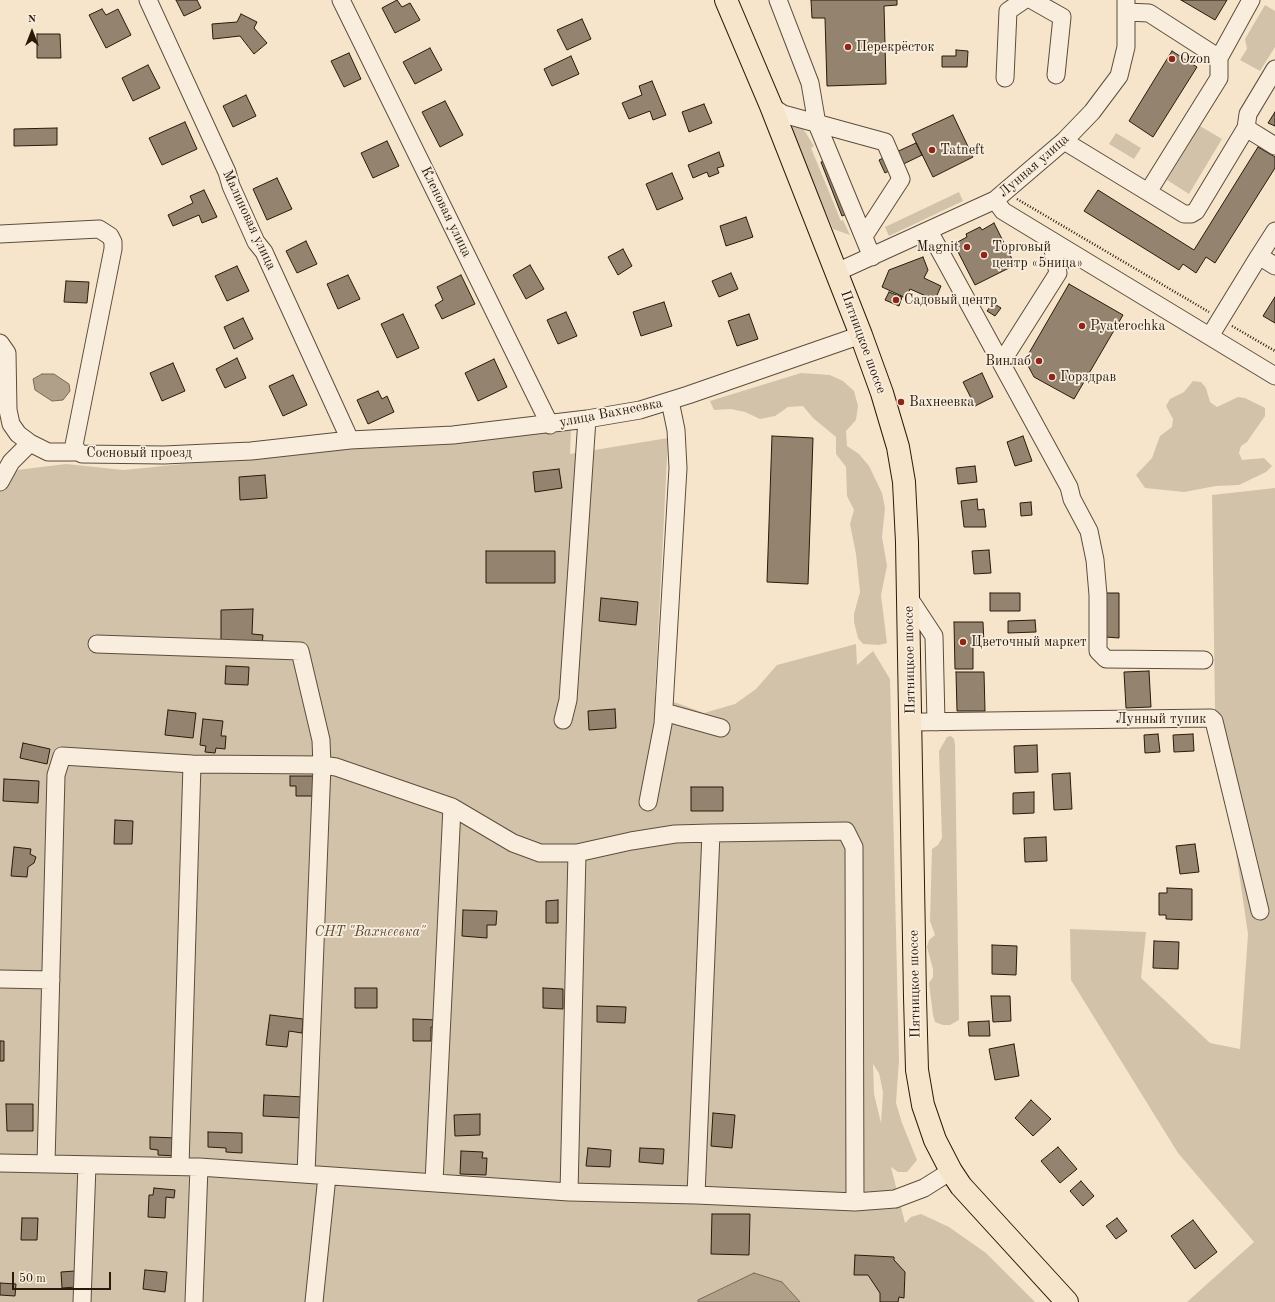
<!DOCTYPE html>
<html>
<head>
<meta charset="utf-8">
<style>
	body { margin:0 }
	#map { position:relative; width:1275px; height:1302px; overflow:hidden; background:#f6e5cb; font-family:"Old Standard TT",serif }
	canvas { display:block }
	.north { position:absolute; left:12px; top:12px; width:40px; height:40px; -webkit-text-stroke:3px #f9eedd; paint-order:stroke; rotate:0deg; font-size:11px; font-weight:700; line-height:16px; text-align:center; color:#291a0b }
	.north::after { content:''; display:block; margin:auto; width:14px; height:18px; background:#291a0b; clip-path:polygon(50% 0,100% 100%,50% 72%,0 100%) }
	.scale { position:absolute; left:12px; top:1272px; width:99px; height:18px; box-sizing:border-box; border:2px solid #291a0b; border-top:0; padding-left:5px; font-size:12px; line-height:14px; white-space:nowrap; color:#291a0b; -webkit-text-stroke:3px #f9eedd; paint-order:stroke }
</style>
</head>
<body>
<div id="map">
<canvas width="1275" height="1302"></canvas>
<div class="north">N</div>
<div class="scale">50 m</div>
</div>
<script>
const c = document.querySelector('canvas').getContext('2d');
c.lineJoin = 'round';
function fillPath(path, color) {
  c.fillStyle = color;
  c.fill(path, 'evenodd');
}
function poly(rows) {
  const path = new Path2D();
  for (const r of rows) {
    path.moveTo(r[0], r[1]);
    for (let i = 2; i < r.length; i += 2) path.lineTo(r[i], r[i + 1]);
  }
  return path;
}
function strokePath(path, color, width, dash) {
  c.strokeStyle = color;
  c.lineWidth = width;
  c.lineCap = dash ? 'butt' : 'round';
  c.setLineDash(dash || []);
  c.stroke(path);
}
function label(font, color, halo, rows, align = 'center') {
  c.font = font + ' "Old Standard TT",serif';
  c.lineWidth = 3.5;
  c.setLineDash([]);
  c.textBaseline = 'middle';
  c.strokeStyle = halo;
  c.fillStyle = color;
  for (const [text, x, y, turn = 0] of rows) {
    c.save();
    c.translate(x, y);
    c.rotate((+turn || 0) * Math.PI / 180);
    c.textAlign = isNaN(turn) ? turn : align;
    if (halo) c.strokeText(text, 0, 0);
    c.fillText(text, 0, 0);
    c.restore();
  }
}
const green = poly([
	[1265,5,1275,11,1275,47,1260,71,1240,60,1247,49,1245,39],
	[787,120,795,123,804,130,814,146,811,148,841,221,843,220,850,235,833,229],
	[1200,126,1222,139,1189,194,1167,180],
	[1116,133,1141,148,1134,159,1109,144],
	[959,192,963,201,889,236,885,227],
	[801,373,830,375,843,381,854,391,858,406,856,420,846,431,847,446,859,454,869,466,882,493,885,508,882,537,887,566,881,595,887,643,879,645,863,644,858,638,854,622,854,614,860,592,856,554,850,524,854,510,847,496,846,467,836,454,836,437,813,418,803,406,788,407,775,416,760,419,745,412,731,409,714,410,710,401],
	[1193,381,1201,382,1206,388,1210,402,1217,407,1238,397,1245,398,1265,408,1265,416,1247,442,1241,446,1239,453,1242,460,1264,458,1272,466,1266,472,1239,485,1216,486,1184,492,1145,488,1136,475,1152,458,1160,436,1172,427,1173,419,1166,406,1170,399,1184,392],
	[571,429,570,454,668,438,655,695,704,713,735,704,756,689,777,665,856,644,857,665,873,651,890,679,899,1060,896,1103,902,1123,917,1160,907,1172,898,1172,891,1167,905,1223,911,1217,921,1214,949,1227,986,1253,1035,1302,0,1302,0,472,66,464,124,470,300,452,452,443],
	[873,1064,879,1073,883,1092,881,1123,874,1094],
	[1275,488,1275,1302,1187,1302,1254,1242,1178,1153,1071,980,1070,929,1146,932,1141,978,1210,1043,1240,1049,1248,934,1215,710,1212,495],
	[951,736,954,739,955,744,959,1020,950,1025,943,1025,935,1022,933,1015,929,983,933,977,933,969,927,947,929,940,935,935,930,921,932,849,938,845,942,838,939,751,947,737]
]);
const water = poly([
	[42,374,54,374,69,384,70,391,63,400,52,401,35,390,33,379,42,374],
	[754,1273,782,1282,800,1302,698,1302,698,1300,754,1273]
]);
const building = poly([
	[176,0,197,0,201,8,184,16,176,0],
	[397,0,402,7,410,3,420,20,395,33,382,8,397,0],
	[811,0,897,0,897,5,884,6,886,84,827,86,825,18,812,18,811,0],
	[1181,0,1227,0,1215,20,1181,0],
	[102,9,106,15,118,9,131,35,106,48,89,15,102,9],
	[241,14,257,22,254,28,267,43,254,54,240,36,213,39,212,24,237,22,241,14],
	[582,19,591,39,567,50,557,30,582,19],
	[37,34,60,34,61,58,37,58,37,34],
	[430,48,442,70,415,84,403,62,430,48],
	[956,50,968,51,967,67,942,67,942,56,956,56,956,50],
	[1172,51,1197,67,1153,137,1129,121,1172,51],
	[349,53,361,79,344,87,331,61,349,53],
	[571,56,579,74,552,86,544,69,571,56],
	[148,65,160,88,133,101,122,78,148,65],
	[652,81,666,115,653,120,650,111,629,119,622,103,642,95,639,86,652,81],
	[246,95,256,116,233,127,223,106,246,95],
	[445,101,463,135,440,147,422,112,445,101],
	[704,104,712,123,689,132,682,112,704,104],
	[1275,112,1275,126,1268,123,1275,112],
	[953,115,973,157,933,177,912,134,953,115],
	[185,122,197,149,162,165,149,138,185,122],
	[57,128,57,145,14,146,14,129,57,128],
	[387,141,399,166,373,178,361,153,387,141],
	[916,143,922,155,885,173,879,160,916,143],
	[1258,147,1275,157,1275,168,1215,263,1206,257,1196,273,1183,264,1179,270,1084,211,1098,190,1194,250,1258,147],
	[719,152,724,166,717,168,719,173,709,177,707,172,693,178,688,165,719,152],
	[827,160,849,213,842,216,821,162,827,160],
	[672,173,683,199,657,210,646,184,672,173],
	[277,178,292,209,267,220,253,189,277,178],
	[204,190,217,217,202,223,199,215,173,226,168,215,193,203,190,196,204,190],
	[746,217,753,237,726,246,720,226,746,217],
	[994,223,1015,265,975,285,954,244,967,237,966,234,980,227,982,230,994,223],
	[306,241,317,264,297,273,286,251,306,241],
	[623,249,632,266,618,275,608,257,623,249],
	[923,257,928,270,924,278,941,286,935,300,910,289,906,298,882,287,889,270,923,257],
	[530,265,544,289,526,299,513,275,530,265],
	[237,266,249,291,227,301,215,276,237,266],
	[731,273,738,289,719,297,712,281,731,273],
	[348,275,360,299,338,309,327,284,348,275],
	[461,275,475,304,442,319,435,305,443,300,437,287,461,275],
	[66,281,89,282,87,303,64,302,66,281],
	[1069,284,1123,315,1074,399,1034,377,1025,360,1069,284],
	[889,292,902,297,899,306,885,300,889,292],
	[1275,297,1275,323,1263,316,1275,297],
	[664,302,672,326,641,336,633,312,664,302],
	[993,303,1001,308,995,316,987,311,993,303],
	[566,312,577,336,558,344,547,320,566,312],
	[403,314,419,348,397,358,381,324,403,314],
	[749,314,758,339,737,346,728,321,749,314],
	[243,318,253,339,234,349,224,327,243,318],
	[237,358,246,378,225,388,216,369,237,358],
	[494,359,507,387,478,401,465,373,494,359],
	[173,363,185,391,162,401,150,373,173,363],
	[982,373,993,397,975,406,963,382,982,373],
	[293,375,307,405,283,416,269,386,293,375],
	[378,391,382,399,387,396,394,412,368,424,357,400,378,391],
	[772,436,813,438,808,584,767,582,772,436],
	[1023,436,1032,461,1015,466,1007,442,1023,436],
	[975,466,977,482,958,484,956,468,975,466],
	[559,469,562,488,535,492,533,472,559,469],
	[265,475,267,498,240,500,239,477,265,475],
	[977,499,978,510,984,509,986,527,964,527,961,501,977,499],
	[1031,502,1032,515,1021,516,1020,503,1031,502],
	[989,550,991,573,974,574,972,551,989,550],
	[486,551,555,551,555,583,486,583,486,551],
	[990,593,1020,593,1020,611,990,611,990,593],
	[1105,593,1119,593,1119,638,1105,637,1105,593],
	[601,598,638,602,636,625,599,621,601,598],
	[253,609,252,634,263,635,262,645,221,642,221,610,253,609],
	[1035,620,1036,632,1008,633,1008,621,1035,620],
	[954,622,983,622,984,644,973,644,973,669,955,669,954,622],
	[226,666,249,667,248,685,225,684,226,666],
	[1149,671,1151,707,1126,708,1124,672,1149,671],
	[956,672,984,672,985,711,957,711,956,672],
	[615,709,616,728,589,730,588,711,615,709],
	[168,710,196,713,193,738,165,735,168,710],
	[203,719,223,721,221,736,226,736,225,749,216,748,215,753,205,752,206,746,200,745,203,719],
	[1158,734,1160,752,1145,753,1144,735,1158,734],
	[1193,734,1194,751,1174,752,1173,735,1193,734],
	[23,743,50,749,47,764,20,758,23,743],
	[1037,745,1038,772,1015,773,1014,746,1037,745],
	[1070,773,1072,809,1054,810,1052,774,1070,773],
	[290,776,317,776,317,796,296,796,296,786,290,786,290,776],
	[4,779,39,781,38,803,3,801,4,779],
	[691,787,723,787,723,811,691,811,691,787],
	[1034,792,1034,813,1013,814,1013,793,1034,792],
	[115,820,133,821,132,844,114,844,115,820],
	[1046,837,1047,861,1025,862,1024,838,1046,837],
	[1195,844,1199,872,1180,874,1176,846,1195,844],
	[14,847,31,849,30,854,36,857,34,863,28,867,27,877,11,876,14,847],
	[1167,888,1192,889,1192,920,1166,919,1166,915,1159,915,1159,893,1167,893,1167,888],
	[558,900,558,923,546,923,546,901,558,900],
	[463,910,497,911,496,925,487,925,487,938,462,936,463,910],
	[1154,941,1179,942,1178,969,1153,968,1154,941],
	[992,945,1017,946,1016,975,992,974,992,945],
	[355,988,377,988,377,1008,355,1008,355,988],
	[543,988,563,989,563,1009,543,1008,543,988],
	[991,996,1010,996,1011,1021,993,1022,991,996],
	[597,1006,626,1007,625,1023,597,1022,597,1006],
	[270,1015,303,1019,302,1033,289,1031,287,1047,266,1045,270,1015],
	[413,1019,437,1020,437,1027,431,1027,431,1041,413,1041,413,1019],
	[989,1021,990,1036,969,1036,968,1022,989,1021],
	[0,1041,4,1041,4,1061,0,1061,0,1041],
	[1014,1044,1019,1076,995,1080,989,1049,1014,1044],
	[264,1095,304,1097,303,1118,263,1116,264,1095],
	[1031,1100,1051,1119,1033,1136,1015,1118,1031,1100],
	[6,1104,33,1104,33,1131,7,1131,6,1104],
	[713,1113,735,1115,732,1148,711,1146,713,1113],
	[480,1114,480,1135,455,1136,454,1115,480,1114],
	[208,1132,242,1133,242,1153,226,1152,226,1148,208,1147,208,1132],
	[150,1137,177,1138,177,1156,158,1155,158,1150,150,1149,150,1137],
	[1058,1147,1077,1169,1060,1183,1041,1161,1058,1147],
	[588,1148,611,1150,610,1167,586,1166,588,1148],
	[640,1148,664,1149,663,1164,639,1162,640,1148],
	[461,1151,483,1152,482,1158,487,1158,486,1175,460,1174,461,1151],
	[1081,1181,1094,1196,1083,1206,1070,1191,1081,1181],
	[154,1188,175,1190,174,1198,166,1197,165,1218,148,1217,149,1195,153,1195,154,1188],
	[712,1214,750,1214,749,1255,711,1254,712,1214],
	[22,1218,38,1218,37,1240,21,1240,22,1218],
	[1117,1218,1127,1231,1116,1239,1106,1226,1117,1218],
	[1193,1220,1217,1252,1195,1269,1171,1236,1193,1220],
	[855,1255,894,1257,894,1260,905,1272,904,1298,899,1297,898,1302,880,1302,880,1293,868,1275,854,1275,855,1255],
	[145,1270,167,1272,165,1292,143,1289,145,1270],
	[75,1271,76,1287,62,1288,61,1272,75,1271],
	[0,1283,16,1284,15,1296,0,1295,0,1283]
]);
const path = poly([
	[1017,199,1209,312],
	[1232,326,1275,351]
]);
const minor = poly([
	[148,0,227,172,231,186,256,242,264,252,350,440],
	[341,0,550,425],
	[778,0,810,83,817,124,872,257],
	[1032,0,1062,17,1056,75],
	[1126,12,1149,13,1219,58,1251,0],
	[1005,78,1008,11,1024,0],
	[771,106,783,114,885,142,901,179,864,236],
	[1246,128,1275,146],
	[1064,141,1184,214,1191,214,1196,211,1246,128,1248,114,1275,69],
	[1148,192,1219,78,1219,58],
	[995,200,1003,211,1275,376],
	[929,231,1069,487,1072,499,1089,531,1095,560,1098,595,1098,651,1106,659,1204,660],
	[0,234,99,229,110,236,113,242,113,249,74,445,78,452,82,454,164,455,251,451,350,440,453,435,587,419,640,410,688,395,861,335],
	[1259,256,1275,231],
	[837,272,995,200,1064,141,1092,112,1119,76,1126,47,1126,0],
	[1210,336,1259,256,1275,266],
	[0,343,7,353,8,410,11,424,18,434,30,443,48,452,78,452],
	[1001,363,1058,273,1051,241],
	[0,482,11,462,30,443],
	[909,598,934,636,936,722],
	[97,644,300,651,321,740,322,765,192,764,180,1166],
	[664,712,721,728],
	[563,720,568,700,587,419],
	[912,722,1211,718,1214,721,1260,911],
	[648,802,663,724,678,468,676,430,670,401],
	[0,979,51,980],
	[0,1163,199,1167,569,1192,696,1195,855,1202,895,1199,924,1188,951,1171],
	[46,1163,56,775,62,756,192,764],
	[306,1174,322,765,336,767,452,807],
	[434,1182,452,807,513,843,540,853,577,853],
	[569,1192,577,853,631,841,675,834,711,833],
	[696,1195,711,833,846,831,854,847,855,1202],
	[82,1302,87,1165],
	[194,1302,199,1167],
	[314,1302,327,1176]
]);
const major = poly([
	[726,0,771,106,861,335,882,393,898,447,904,482,907,542,915,997,917,1070,923,1105,935,1140,951,1171,961,1186,1067,1302]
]);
const markers = [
	[848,47,4,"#8f2418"],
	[1172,59,4,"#8f2418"],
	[932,150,4,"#8f2418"],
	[967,247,4,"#8f2418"],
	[984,255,4,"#8f2418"],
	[896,300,4,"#8f2418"],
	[1082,326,4,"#8f2418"],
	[1039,361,4,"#8f2418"],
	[1052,377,4,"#8f2418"],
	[901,402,4,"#8f2418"],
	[963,642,4,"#8f2418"]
];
const poiNames = [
	["Перекрёсток",856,47],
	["Ozon",1180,59],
	["Tatneft",940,150],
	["Magnit",959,247,"right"],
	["Торговый",992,247],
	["центр «5ница»",992,263],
	["Садовый центр",904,300],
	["Pyaterochka",1090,326],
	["Винлаб",1031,361,"right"],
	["Горздрав",1060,377],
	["Вахнеевка",909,402],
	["Цветочный маркет",971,642]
];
const streetNames = [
	["Лунная улица",1034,166,-41],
	["Кленовая улица",446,212,64],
	["Малиновая улица",249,220,65],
	["Пятницкое шоссе",863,342,70],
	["улица Вахнеевка",611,413,-11],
	["Сосновый проезд",139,453],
	["Пятницкое шоссе",910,660,-91],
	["Лунный тупик",1161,719],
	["Пятницкое шоссе",915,984,-91]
];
const parkNames = [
	["СНТ \"Вахнеевка\"",370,932]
];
fillPath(green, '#d3c2aa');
fillPath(water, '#b0a08a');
strokePath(water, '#7a6a57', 1);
fillPath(building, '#94846f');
strokePath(building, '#291a0b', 1);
strokePath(minor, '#5c4d3b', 19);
strokePath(major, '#291a0b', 24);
strokePath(path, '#291a0b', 2.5, [1, 2]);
strokePath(minor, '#f9eedd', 17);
strokePath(major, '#f6e5cb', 22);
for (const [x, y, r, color] of markers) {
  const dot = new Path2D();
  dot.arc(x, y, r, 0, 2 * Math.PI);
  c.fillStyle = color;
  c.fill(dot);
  strokePath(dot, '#f9eedd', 1.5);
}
label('14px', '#291a0b', '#f9eedd', poiNames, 'left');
label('14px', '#291a0b', '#f9eedd', streetNames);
label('italic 14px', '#5c4c3b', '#f9eedd', parkNames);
</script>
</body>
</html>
